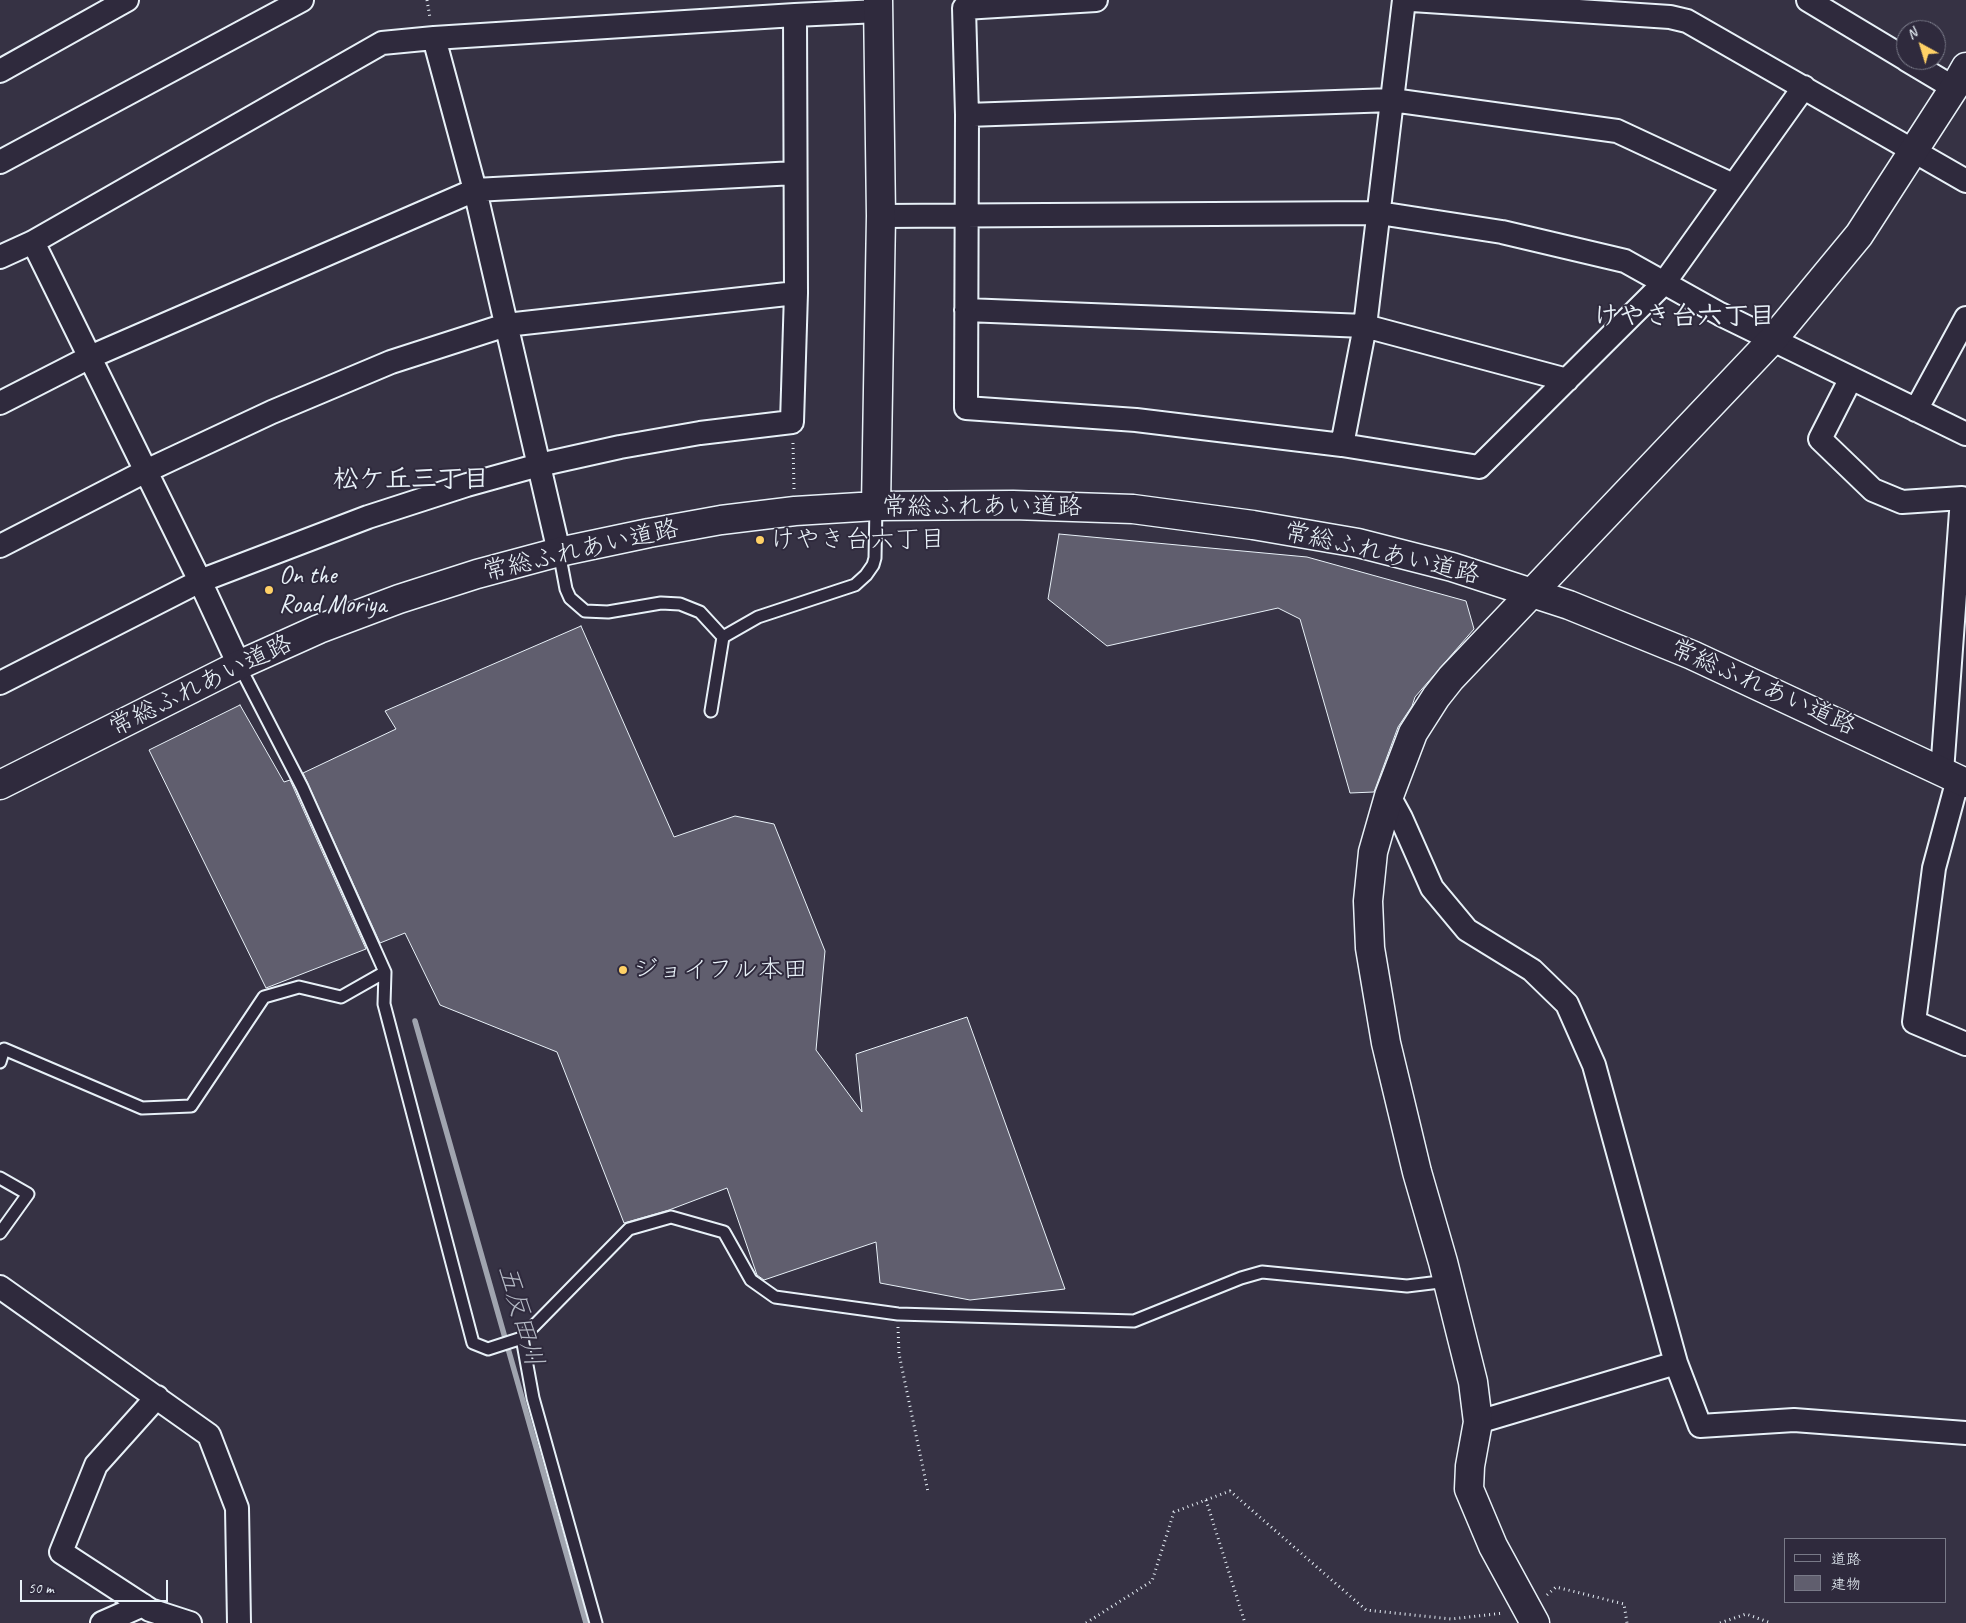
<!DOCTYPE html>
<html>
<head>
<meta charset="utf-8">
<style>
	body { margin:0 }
	#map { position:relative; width:1966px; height:1623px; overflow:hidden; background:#363244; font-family:Caveat,"Klee One",sans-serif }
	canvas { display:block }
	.legend { position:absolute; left:1784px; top:1538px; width:162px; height:65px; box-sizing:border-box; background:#2f2a3d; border:1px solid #797a88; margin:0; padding:6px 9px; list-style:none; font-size:15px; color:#e8f1f8 }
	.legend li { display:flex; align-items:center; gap:10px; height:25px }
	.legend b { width:25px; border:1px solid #797a88 }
	.north { position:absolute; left:1896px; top:20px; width:50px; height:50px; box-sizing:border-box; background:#2f2a3d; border:1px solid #797a88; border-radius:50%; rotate:321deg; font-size:14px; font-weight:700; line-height:20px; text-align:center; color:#e8f1f8 }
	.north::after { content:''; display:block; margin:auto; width:18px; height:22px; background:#ffd166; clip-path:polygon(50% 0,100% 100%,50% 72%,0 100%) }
	.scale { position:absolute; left:20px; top:1580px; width:148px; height:22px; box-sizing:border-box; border:2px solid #e8f1f8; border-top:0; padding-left:6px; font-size:15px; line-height:18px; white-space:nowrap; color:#e8f1f8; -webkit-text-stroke:4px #2f2a3d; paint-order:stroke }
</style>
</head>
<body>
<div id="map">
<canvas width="1966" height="1623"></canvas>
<ul class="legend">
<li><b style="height:6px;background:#2f2a3d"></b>道路</li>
<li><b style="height:14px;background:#605e6e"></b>建物</li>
</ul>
<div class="north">N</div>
<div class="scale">50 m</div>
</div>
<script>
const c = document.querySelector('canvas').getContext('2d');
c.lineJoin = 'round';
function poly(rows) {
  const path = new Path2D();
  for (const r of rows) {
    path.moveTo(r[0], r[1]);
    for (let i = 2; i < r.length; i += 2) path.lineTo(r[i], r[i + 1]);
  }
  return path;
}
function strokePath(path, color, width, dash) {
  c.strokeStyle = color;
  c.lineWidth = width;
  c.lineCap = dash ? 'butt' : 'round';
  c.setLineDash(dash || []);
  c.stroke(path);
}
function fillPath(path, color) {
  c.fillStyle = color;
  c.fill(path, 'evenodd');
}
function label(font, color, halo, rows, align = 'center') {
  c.font = font + ' Caveat,"Klee One",sans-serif';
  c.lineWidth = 4;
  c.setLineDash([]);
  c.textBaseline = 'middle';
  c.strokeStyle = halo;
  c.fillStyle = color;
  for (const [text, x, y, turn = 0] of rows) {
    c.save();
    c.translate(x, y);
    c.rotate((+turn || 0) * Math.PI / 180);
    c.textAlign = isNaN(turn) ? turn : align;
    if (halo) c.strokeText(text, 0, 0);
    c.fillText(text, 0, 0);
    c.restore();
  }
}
const stream = poly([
	[415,1021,586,1623]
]);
const building = poly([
	[1059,534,1307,557,1466,601,1474,629,1415,697,1412,706,1398,727,1374,792,1350,793,1300,619,1278,608,1107,646,1048,599,1059,534],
	[581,626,674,837,735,816,774,824,825,951,816,1050,862,1112,856,1054,967,1017,1065,1289,970,1300,880,1283,876,1242,764,1280,757,1275,727,1188,669,1210,624,1223,557,1052,440,1005,405,933,380,943,303,773,396,729,385,711,581,626],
	[240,705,284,782,290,780,366,949,266,988,149,750,240,705]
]);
const path = poly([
	[427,0,430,18],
	[793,443,794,489],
	[898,1327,899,1354,928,1492],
	[1206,1500,1245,1623],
	[1547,1595,1556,1587,1624,1604,1627,1623],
	[1086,1623,1152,1581,1174,1512,1230,1491,1366,1610,1451,1619,1504,1613],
	[1720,1623,1746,1614,1771,1623]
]);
const lane = poly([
	[559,552,566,589,570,598,585,611,608,612,661,603,680,604,700,612,723,637],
	[239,665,302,787,385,972,384,1004,473,1343,488,1349,522,1338,533,1398,596,1623],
	[711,711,723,637,758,617,855,585,866,575,873,565,875,558,876,506],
	[0,1062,4,1049,142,1108,191,1106,264,997,299,987,341,997,385,972],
	[0,1178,28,1194,0,1233],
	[522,1338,629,1229,671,1217,724,1232,751,1280,775,1297,898,1314,1134,1321,1241,1278,1262,1272,1407,1286,1448,1281]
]);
const street = poly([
	[1096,0,964,8,967,115,966,408,1136,420,1342,445,1479,467,1664,283,1804,87],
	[1412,0,1670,17,1687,21,1966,181],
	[1808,0,1906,59],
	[434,38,475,190,559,552],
	[1907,60,1954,88],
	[0,71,127,0],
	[967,115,1392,100,1617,131,1733,185],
	[0,162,302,0],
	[881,216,1379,213,1502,232,1625,261,1720,314,1966,434],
	[33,242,200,581,239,665],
	[0,257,33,242,382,43,434,38,795,15],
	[966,310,1365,326,1567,380],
	[1851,378,1820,439,1873,490,1902,502,1962,498,1942,772],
	[0,403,90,357,475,190,795,173],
	[1916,410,1966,318],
	[1342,445,1365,326,1404,0],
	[0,546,146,471,272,412,391,362,506,325,796,293],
	[0,683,200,581,368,517,467,485,539,465,620,447,700,433,792,422,796,293,795,15,878,11],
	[1958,779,1934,868,1914,1022,1966,1044],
	[1389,796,1401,818,1432,888,1467,930,1532,970,1567,1004,1594,1065,1676,1363,1700,1426,1794,1420,1966,1433],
	[0,1287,209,1435,237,1508,239,1623],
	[157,1397,96,1465,61,1552,150,1610,190,1623],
	[1478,1422,1676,1363],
	[102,1623,143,1605]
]);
const secondary = poly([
	[876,506,881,216,878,0],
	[0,785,239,665,319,629,399,599,477,574,559,552,649,533,721,520,795,511,876,506,1013,505,1133,509,1253,525,1358,543,1452,567,1569,605,1692,655,1966,783],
	[1535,1623,1493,1546,1469,1489,1470,1466,1478,1422,1473,1382,1443,1262,1417,1172,1386,1043,1370,948,1368,901,1373,852,1389,796,1413,733,1436,697,1451,678,1773,339,1859,235,1954,88,1966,67]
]);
const markers = [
	[760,540,5,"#ffd166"],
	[269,590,5,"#ffd166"],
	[623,970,5,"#ffd166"]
];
const streetNames = [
	["常総ふれあい道路",982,507],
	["常総ふれあい道路",581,551,-13],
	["常総ふれあい道路",1382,554,13],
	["常総ふれあい道路",201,686,-26],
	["常総ふれあい道路",1763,688,24]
];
const poiNames = [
	["けやき台六丁目",770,540],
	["On the",279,576],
	["Road Moriya",279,605],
	["ジョイフル本田",633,970]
];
const neighbourhoodNames = [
	["けやき台六丁目",1684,317],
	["松ケ丘三丁目",411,480]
];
const waterNames = [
	["五反田川",520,1316,74]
];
strokePath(stream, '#a0a4af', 5.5);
fillPath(building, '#605e6e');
strokePath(building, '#e8f1f8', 1);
strokePath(lane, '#e8f1f8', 15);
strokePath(street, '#e8f1f8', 26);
strokePath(secondary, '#e8f1f8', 31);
strokePath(path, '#e8f1f8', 3, [1, 4]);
strokePath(lane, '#2f2a3d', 11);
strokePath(street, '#2f2a3d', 22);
strokePath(secondary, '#2f2a3d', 28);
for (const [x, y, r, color] of markers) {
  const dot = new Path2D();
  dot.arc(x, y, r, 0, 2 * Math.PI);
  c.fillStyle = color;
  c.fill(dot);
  strokePath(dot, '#2f2a3d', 2);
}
label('25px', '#e8f1f8', '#2f2a3d', streetNames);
label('25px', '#e8f1f8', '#2f2a3d', poiNames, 'left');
label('bold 26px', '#e8f1f8', '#2f2a3d', neighbourhoodNames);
label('italic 26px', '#b2b7c2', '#2f2a3d', waterNames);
</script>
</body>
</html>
